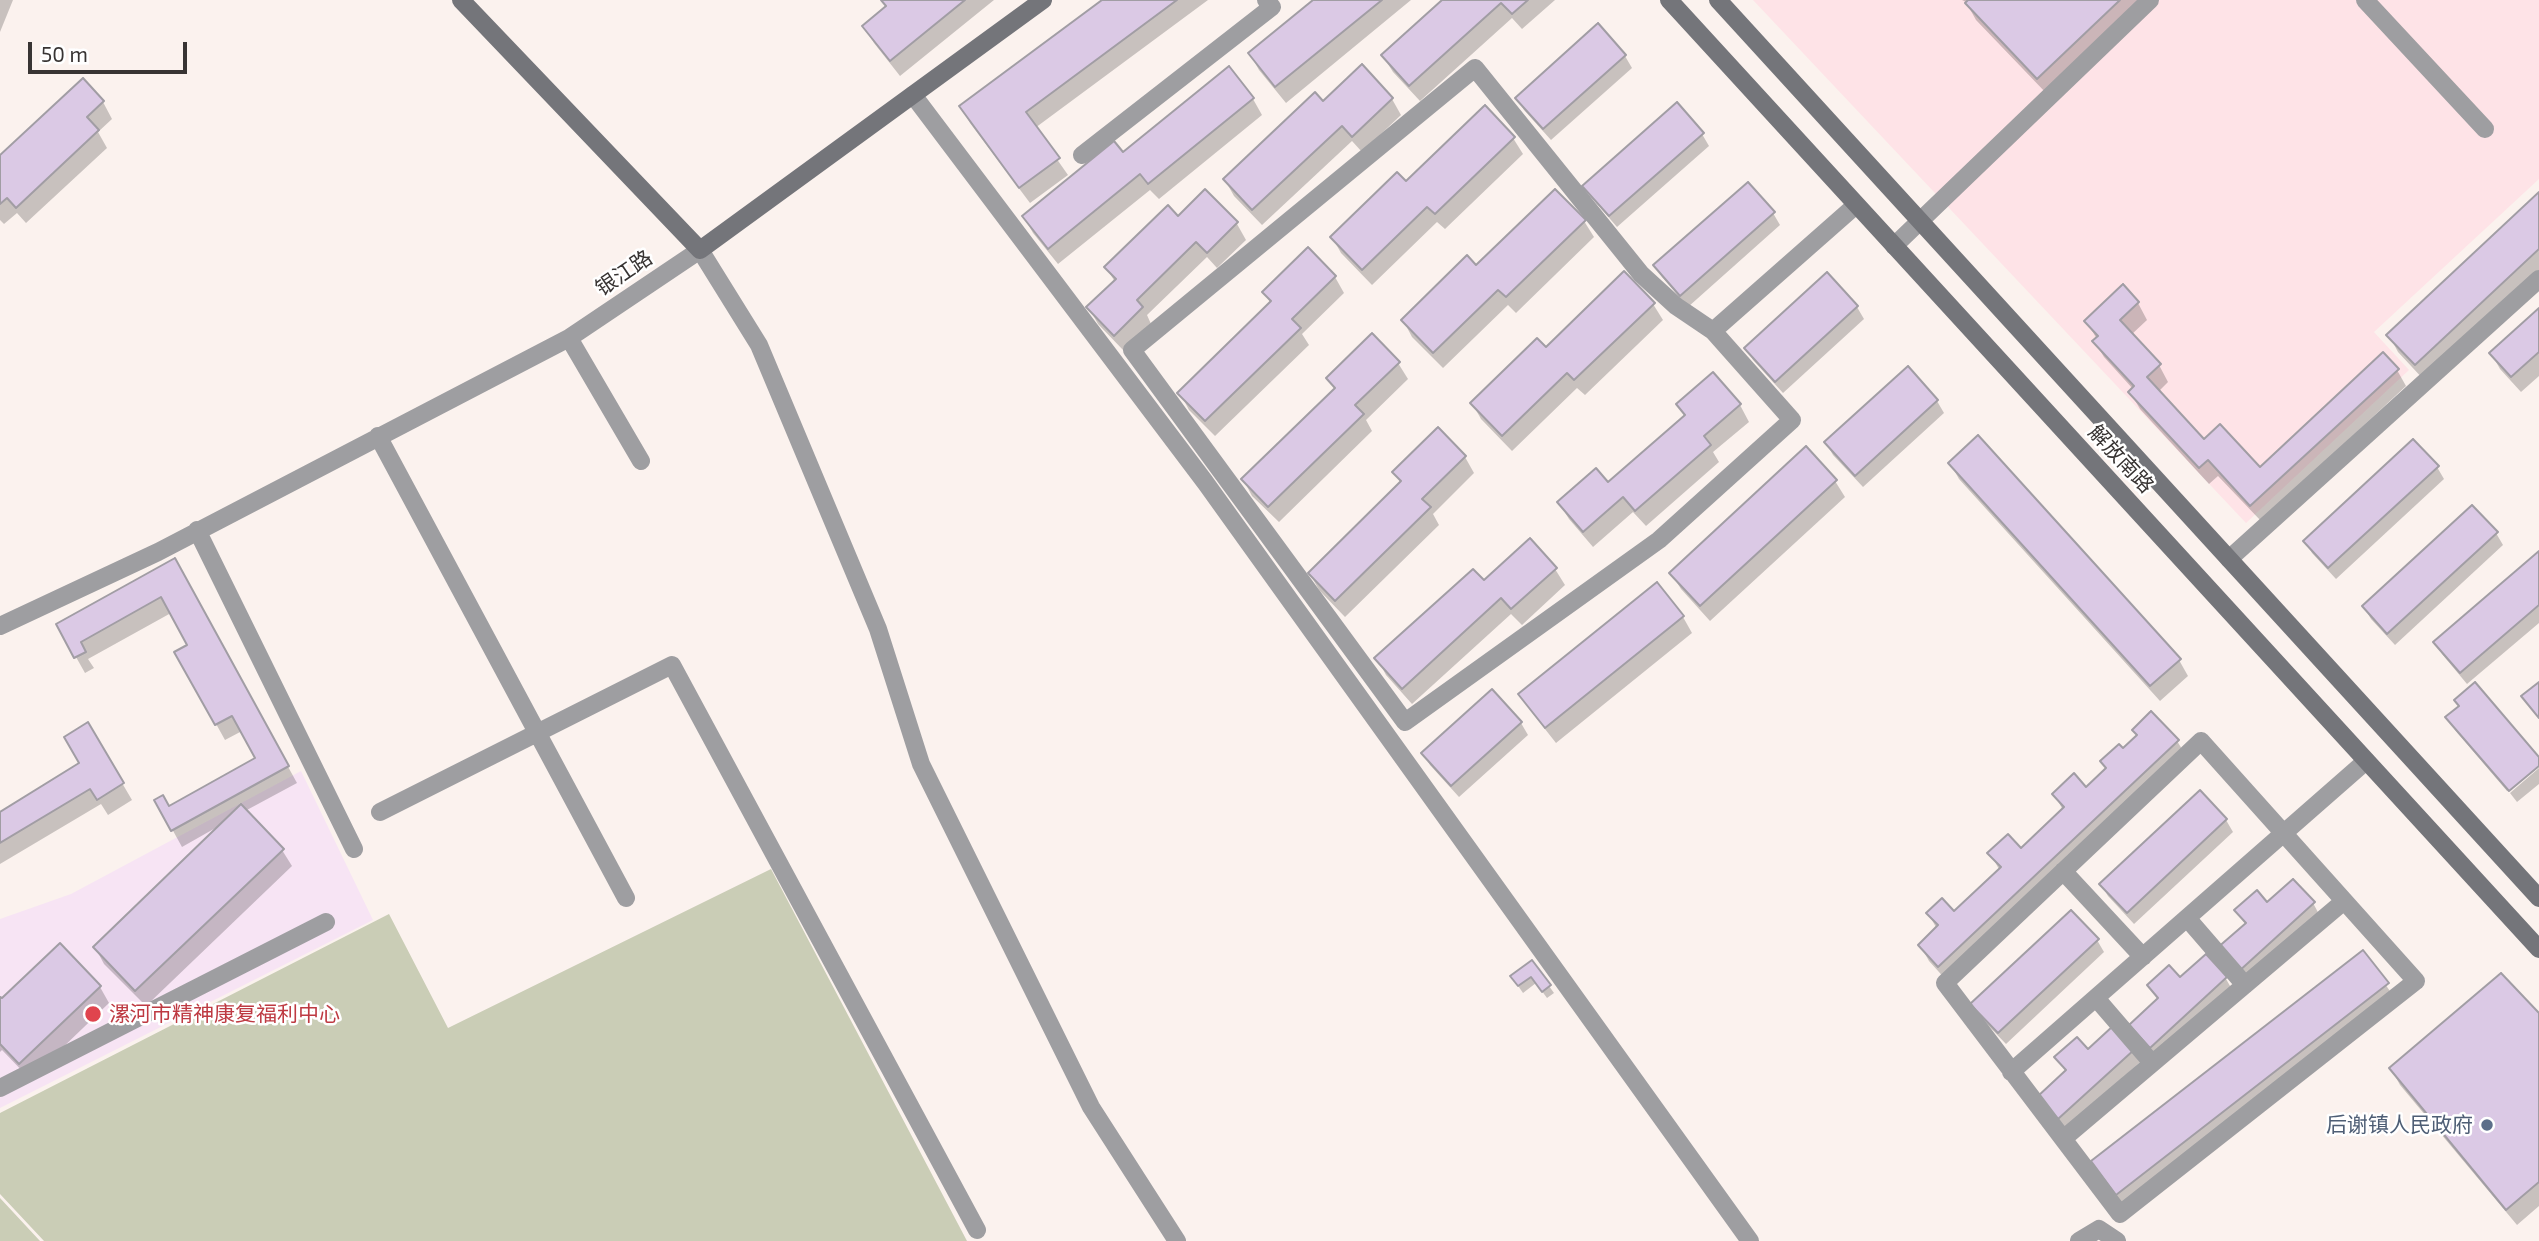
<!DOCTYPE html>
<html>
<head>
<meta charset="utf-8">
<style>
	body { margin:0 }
	#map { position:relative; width:2539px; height:1241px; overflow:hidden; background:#fbf2ee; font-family:"Exo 2",sans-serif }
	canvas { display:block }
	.scale { position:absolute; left:28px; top:42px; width:159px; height:32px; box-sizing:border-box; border:4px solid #383433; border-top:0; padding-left:9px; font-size:21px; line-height:24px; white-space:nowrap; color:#383433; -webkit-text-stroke:5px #fff; paint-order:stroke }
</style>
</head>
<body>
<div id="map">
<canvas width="2539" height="1241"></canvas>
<div class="scale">50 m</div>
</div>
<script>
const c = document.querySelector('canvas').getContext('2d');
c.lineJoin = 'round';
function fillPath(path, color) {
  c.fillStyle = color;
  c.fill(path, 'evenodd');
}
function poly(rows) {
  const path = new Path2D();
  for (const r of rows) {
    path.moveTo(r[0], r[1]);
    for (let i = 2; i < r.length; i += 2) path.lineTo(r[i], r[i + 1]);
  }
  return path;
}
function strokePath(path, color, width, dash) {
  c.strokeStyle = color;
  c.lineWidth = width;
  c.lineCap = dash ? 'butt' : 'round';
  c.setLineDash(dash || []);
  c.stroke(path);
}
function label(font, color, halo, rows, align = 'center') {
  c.font = font + ' "Exo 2","Noto Sans SC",sans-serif';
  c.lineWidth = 5;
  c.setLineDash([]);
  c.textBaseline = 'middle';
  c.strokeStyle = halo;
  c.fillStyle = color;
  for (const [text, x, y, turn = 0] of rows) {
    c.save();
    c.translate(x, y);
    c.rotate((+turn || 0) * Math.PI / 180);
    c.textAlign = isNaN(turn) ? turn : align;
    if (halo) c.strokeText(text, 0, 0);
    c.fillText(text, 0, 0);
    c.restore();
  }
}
const industrial = poly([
	[1753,0,2539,0,2539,179,2374,332,2409,370,2246,523]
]);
const medical = poly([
	[301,771,373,920,0,1108,0,919,71,894]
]);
const green = poly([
	[771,869,967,1241,44,1241,0,1194,0,1113,389,914,448,1028],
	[0,1198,40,1241,0,1241]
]);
const shadow = poly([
	[0,0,13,0,0,32],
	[883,0,994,0,900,76,874,43,864,27,887,8],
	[1105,0,1208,0,1035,128,1068,175,1030,203,970,123,961,107],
	[1316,0,1411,0,1286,103,1259,70,1250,54],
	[1445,0,1555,0,1522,29,1512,18,1420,101,1393,72,1383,56],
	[1962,0,2146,0,2047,94,1976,20,1966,2],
	[1625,56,1632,68,1551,140,1524,110,1517,98],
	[83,80,103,102,112,119,98,132,107,148,26,223,17,213,4,224,0,220,0,157],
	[1253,99,1262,115,1159,199,1150,190,1058,264,1033,233,1024,217,1122,154],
	[1392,99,1401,115,1362,152,1352,141,1262,225,1234,196,1225,180,1322,103],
	[1702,134,1709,146,1617,227,1592,198,1585,186],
	[1513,138,1523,154,1445,229,1437,222,1372,285,1341,253,1332,237,1406,184],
	[1205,192,1237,224,1246,240,1217,268,1207,257,1147,315,1151,324,1124,351,1098,324,1089,308,1115,282,1106,267,1178,218],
	[2539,194,2539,274,2425,381,2398,352,2389,335],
	[1773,213,1780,225,1688,307,1662,277,1655,265],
	[1584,221,1594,237,1516,313,1508,305,1443,368,1412,337,1403,320,1476,267],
	[1335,277,1344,293,1302,334,1309,345,1215,436,1189,410,1180,393,1271,304,1264,292],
	[2123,287,2138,303,2147,320,2131,335,2159,365,2168,382,2158,392,2204,441,2259,469,2397,370,2406,386,2261,521,2218,476,2209,484,2140,409,2130,392,2133,389,2104,357,2094,341,2097,339,2086,321],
	[1653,304,1663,320,1585,395,1577,388,1512,451,1481,419,1472,403,1546,350],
	[1857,307,1864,319,1783,393,1753,360,1746,348],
	[2539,310,2539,376,2521,392,2500,369,2491,353],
	[1398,363,1408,379,1366,420,1372,431,1279,522,1252,496,1243,479,1335,390,1328,378],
	[1713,375,1740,405,1749,422,1713,452,1719,462,1646,526,1633,512,1593,547,1569,519,1559,503,1608,485,1685,417,1678,405],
	[1937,401,1944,413,1863,487,1833,455,1826,443],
	[1465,457,1474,473,1433,514,1439,525,1345,617,1319,590,1310,574,1401,484,1395,472],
	[1950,463,2179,660,2188,676,2160,701,1959,479],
	[2437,467,2444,479,2336,579,2312,553,2305,541],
	[1835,481,1845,497,1710,621,1681,589,1671,573],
	[2496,533,2503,545,2395,645,2371,619,2364,607],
	[2539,553,2539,623,2467,684,2442,654,2435,642],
	[174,560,297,783,245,811,282,850,292,866,146,1006,104,964,95,947,219,826,182,847,156,800,168,808,257,759,242,731,225,740,176,652,189,645,171,613,88,659,94,668,85,673,58,625],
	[1555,569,1565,585,1522,625,1511,614,1412,704,1386,675,1377,658,1484,583],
	[1657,584,1683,617,1692,633,1556,743,1530,710,1520,694],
	[1492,691,1521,723,1528,735,1459,797,1430,765,1423,753],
	[2448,718,2539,760,2539,763,2507,791,2455,730],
	[88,725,132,800,108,815,101,804,0,864,0,814,81,764],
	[2134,730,2177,741,2187,757,1948,982,1929,961,1920,945,1937,929,1928,913,1954,914,2000,871,1990,853,2021,851,2063,810,2054,794,2086,789,2137,736],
	[2539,768,2539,784,2517,802,2510,793],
	[2200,792,2226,820,2233,832,2134,924,2108,896,2101,884],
	[2313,903,2320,916,2245,984,2226,962,2246,925,2236,911,2267,905],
	[2097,940,2104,952,2006,1044,1979,1016,1972,1004],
	[2363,953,2397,1001,2127,1210,2102,1178],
	[2206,956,2226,979,2233,991,2158,1059,2138,1037,2158,1000,2149,986,2180,980],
	[1532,962,1554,993,1547,998,1536,983,1523,993,1512,977],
	[100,987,109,1003,30,1079,2,1050,0,1052,0,999],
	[2539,1016,2539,1206,2517,1225,2400,1085,2391,1068],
	[2113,1028,2140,1062,2065,1130,2046,1109,2066,1072,2056,1057,2088,1051]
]);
const building = poly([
	[881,0,965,0,890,61,862,26,886,6,881,0],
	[1102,0,1177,0,1026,112,1060,158,1019,188,959,106,1102,0],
	[1313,0,1382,0,1275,87,1248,53,1313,0],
	[1442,0,1528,0,1512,14,1501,3,1409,86,1381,55,1442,0],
	[1968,0,2120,0,2037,79,1965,3,1968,0],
	[1598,23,1626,55,1543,129,1515,98,1598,23],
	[1362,64,1393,98,1352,137,1342,126,1252,210,1223,179,1315,92,1323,101,1362,64],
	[1229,66,1254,98,1148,184,1140,174,1048,249,1022,216,1114,141,1123,152,1229,66],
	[83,78,104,101,87,117,99,130,16,208,7,198,0,204,0,155,83,78],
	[1677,102,1704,133,1609,216,1582,186,1677,102],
	[1485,105,1515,137,1435,214,1427,207,1362,270,1330,237,1397,172,1406,181,1485,105],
	[1748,182,1775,212,1680,296,1653,265,1748,182],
	[1205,189,1238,222,1207,253,1196,242,1137,300,1143,307,1114,336,1086,307,1116,279,1104,267,1168,205,1178,216,1205,189],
	[1555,189,1586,220,1506,297,1498,290,1433,353,1401,320,1467,255,1476,265,1555,189],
	[2539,192,2539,249,2415,365,2386,335,2539,192],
	[1308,247,1336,276,1292,319,1301,328,1205,421,1177,393,1271,301,1262,292,1308,247],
	[1624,271,1655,303,1574,380,1567,373,1502,436,1470,403,1537,338,1546,347,1624,271],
	[1827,272,1858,306,1775,382,1744,348,1827,272],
	[2123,284,2139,302,2120,320,2161,364,2147,377,2204,439,2220,424,2260,467,2383,352,2399,369,2250,506,2208,460,2199,468,2128,392,2134,386,2092,341,2098,336,2084,321,2123,284],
	[2539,308,2539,352,2511,377,2489,353,2539,308],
	[1372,333,1400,362,1355,405,1364,414,1268,507,1241,479,1335,388,1326,378,1372,333],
	[1908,366,1938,400,1855,476,1824,442,1908,366],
	[1713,372,1741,404,1704,436,1711,445,1635,511,1623,497,1583,532,1557,502,1596,468,1608,482,1685,415,1676,404,1713,372],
	[1438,427,1466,456,1422,499,1431,507,1335,601,1308,573,1401,481,1392,472,1438,427],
	[1978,435,2181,659,2150,686,1948,463,1978,435],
	[2413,439,2439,466,2328,568,2303,541,2413,439],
	[1806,446,1837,480,1700,606,1669,573,1806,446],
	[2472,505,2498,532,2387,634,2362,606,2472,505],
	[1530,538,1557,568,1511,609,1501,598,1402,689,1374,658,1473,569,1484,580,1530,538],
	[2539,551,2539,605,2460,673,2433,642,2539,551],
	[175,558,289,766,171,831,154,800,163,795,169,806,255,758,232,716,215,725,174,652,187,645,161,597,81,642,86,652,74,658,56,624,175,558],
	[1657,582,1684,616,1545,728,1518,694,1657,582],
	[2475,682,2539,757,2539,766,2509,791,2445,717,2459,706,2454,700,2475,682],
	[2539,682,2539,718,2521,696,2539,682],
	[1492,689,1522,722,1451,786,1421,753,1492,689],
	[2151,711,2179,740,1938,967,1918,945,1938,925,1926,913,1942,898,1954,911,2001,867,1987,853,2008,834,2021,848,2064,807,2052,794,2074,773,2086,787,2106,768,2100,761,2119,744,2123,748,2137,735,2132,730,2151,711],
	[88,722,124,783,97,800,90,789,0,843,0,812,79,763,64,737,88,722],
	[2200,790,2227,819,2127,913,2099,884,2200,790],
	[241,804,284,849,135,991,93,947,241,804],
	[2293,879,2315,902,2237,973,2216,949,2246,923,2234,910,2257,890,2267,902,2293,879],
	[2071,910,2099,939,1998,1033,1970,1004,2071,910],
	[60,943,101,986,19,1064,0,1044,0,997,2,998,60,943],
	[2363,950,2389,983,2116,1195,2091,1161,2363,950],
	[2206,954,2227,977,2150,1048,2129,1025,2158,998,2147,985,2169,965,2180,977,2206,954],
	[1532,960,1551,985,1542,992,1531,977,1518,986,1510,976,1532,960],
	[2501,973,2539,1013,2539,1182,2506,1210,2389,1068,2501,973],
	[2113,1026,2135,1049,2058,1119,2037,1097,2066,1070,2054,1057,2077,1037,2088,1049,2113,1026]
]);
const street = poly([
	[2365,0,2485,129],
	[913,95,1205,482,1750,1241],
	[1082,155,1272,7,1266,0],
	[1894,246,2150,0],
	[1713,331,1792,420,1659,540,1405,722,1132,350,1475,68,1641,274,1676,306,1713,331,1856,205],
	[569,338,641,461],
	[378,436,626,898],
	[197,530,354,849],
	[2229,559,2539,279],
	[0,626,158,552,569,338,700,250,759,345,878,629,921,764,1091,1107,1177,1241],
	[2201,741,2416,981,2120,1214,1945,983,2201,741],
	[380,812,672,665,977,1230],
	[2063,871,2143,957],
	[2187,918,2245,985],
	[2096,998,2152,1063],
	[2011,1072,2366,761],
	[0,1088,326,922],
	[2063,1139,2343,902],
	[2079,1241,2099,1229,2117,1241]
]);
const secondary = poly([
	[461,0,700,250,1043,0],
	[1669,0,2539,949],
	[1718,0,2539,898]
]);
const markers = [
	[93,1014,9,"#e0444e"],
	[2487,1125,7,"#5c6f8a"]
];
const streetNames = [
	["银江路",624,273,-34],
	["解放南路",2121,459,47]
];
const healthNames = [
	["漯河市精神康复福利中心",109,1014]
];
const serviceNames = [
	["后谢镇人民政府",2473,1125]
];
fillPath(industrial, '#fee3e7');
fillPath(medical, '#f7e4f4');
fillPath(green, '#cacdb6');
fillPath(shadow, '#0003');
fillPath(building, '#dbc9e5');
strokePath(building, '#a19da4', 2);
strokePath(street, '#9e9ea1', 18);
strokePath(secondary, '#74757a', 18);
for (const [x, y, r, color] of markers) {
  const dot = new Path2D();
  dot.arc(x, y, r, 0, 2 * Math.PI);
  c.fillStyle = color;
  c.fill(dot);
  strokePath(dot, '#fff', 2.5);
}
label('21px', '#383433', '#fff', streetNames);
label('21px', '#be3a42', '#fff', healthNames, 'left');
label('21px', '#4e5e75', '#fff', serviceNames, 'right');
</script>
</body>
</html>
